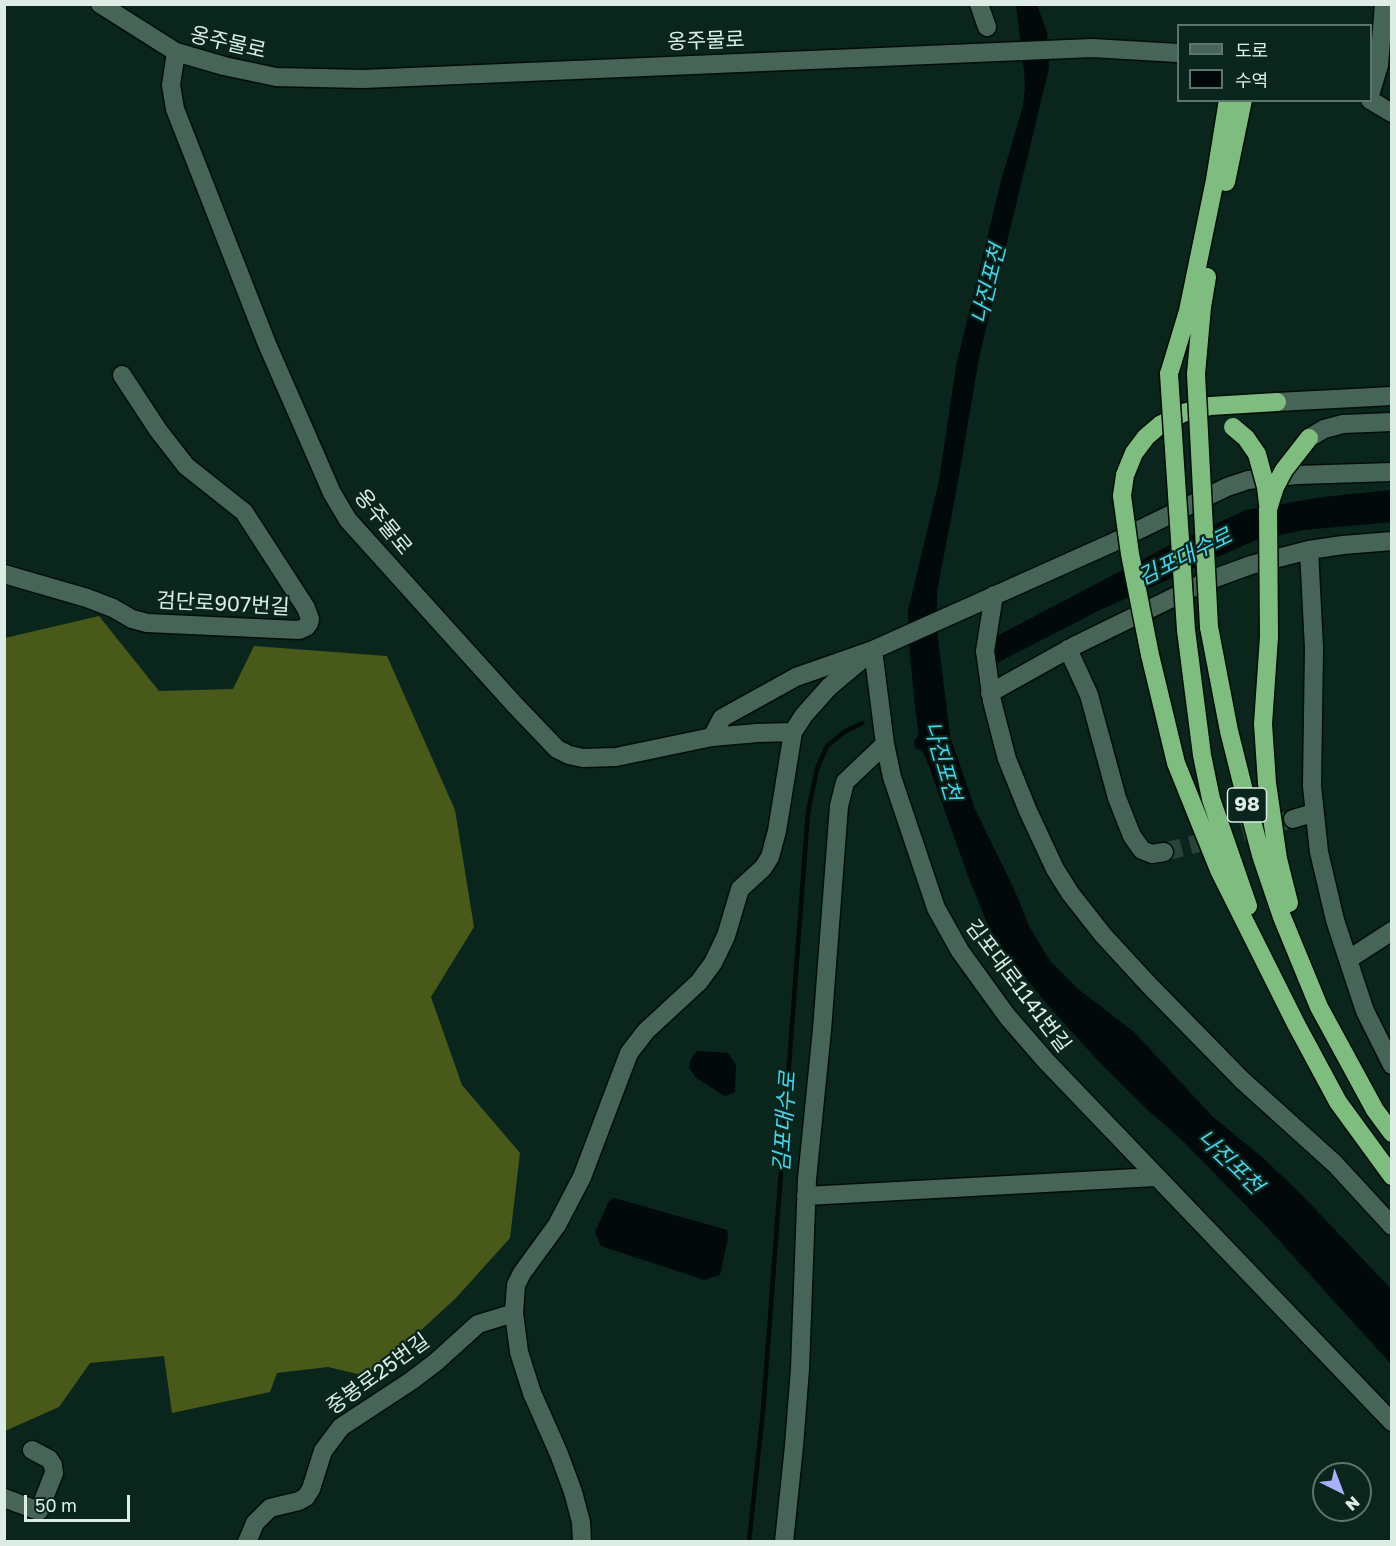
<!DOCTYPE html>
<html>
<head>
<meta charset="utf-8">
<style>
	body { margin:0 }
	#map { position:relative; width:1396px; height:1546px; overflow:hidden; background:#09251c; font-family:"Golos Text","Noto Sans KR",sans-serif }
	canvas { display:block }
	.frame { position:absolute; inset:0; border:6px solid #ddede6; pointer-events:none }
	.legend { position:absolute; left:1177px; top:24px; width:195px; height:78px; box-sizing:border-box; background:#09251c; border:2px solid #5e756d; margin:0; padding:8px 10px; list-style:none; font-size:18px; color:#ddede6 }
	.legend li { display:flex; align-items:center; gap:12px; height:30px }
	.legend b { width:30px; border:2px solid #5e756d }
	.north { position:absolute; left:1312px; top:1462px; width:60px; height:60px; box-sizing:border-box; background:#09251c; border:2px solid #5e756d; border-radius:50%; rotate:138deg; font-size:16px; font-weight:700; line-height:24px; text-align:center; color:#ddede6 }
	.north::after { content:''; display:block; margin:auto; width:21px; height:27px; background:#a9b0fc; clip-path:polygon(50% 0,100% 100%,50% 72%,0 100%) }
	.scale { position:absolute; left:24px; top:1495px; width:106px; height:27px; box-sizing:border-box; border:3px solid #ddede6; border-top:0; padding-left:8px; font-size:18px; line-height:21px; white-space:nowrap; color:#ddede6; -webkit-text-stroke:4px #09251c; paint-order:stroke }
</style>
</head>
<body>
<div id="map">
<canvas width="1396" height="1546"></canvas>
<div class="frame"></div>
<ul class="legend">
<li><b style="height:8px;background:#476458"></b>도로</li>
<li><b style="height:16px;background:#01090b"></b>수역</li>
</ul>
<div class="north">N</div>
<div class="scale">50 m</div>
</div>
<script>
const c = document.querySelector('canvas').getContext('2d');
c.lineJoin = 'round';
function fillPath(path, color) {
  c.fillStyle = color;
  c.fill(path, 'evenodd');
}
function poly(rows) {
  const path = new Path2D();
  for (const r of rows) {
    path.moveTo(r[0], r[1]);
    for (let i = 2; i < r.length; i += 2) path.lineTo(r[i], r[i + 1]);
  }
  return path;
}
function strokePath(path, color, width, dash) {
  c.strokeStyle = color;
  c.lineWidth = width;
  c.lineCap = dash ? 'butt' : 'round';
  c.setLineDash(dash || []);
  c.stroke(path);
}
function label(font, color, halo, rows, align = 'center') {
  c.font = font + ' "Golos Text","Noto Sans KR",sans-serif';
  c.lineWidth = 4.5;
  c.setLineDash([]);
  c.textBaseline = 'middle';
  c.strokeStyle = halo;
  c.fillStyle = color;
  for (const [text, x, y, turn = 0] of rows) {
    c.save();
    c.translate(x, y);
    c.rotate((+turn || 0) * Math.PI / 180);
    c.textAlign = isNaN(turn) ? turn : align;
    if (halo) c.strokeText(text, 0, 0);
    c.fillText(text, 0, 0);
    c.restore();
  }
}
const forest = poly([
	[99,616,159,691,233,689,254,646,387,656,455,810,474,927,431,997,462,1085,520,1153,510,1238,456,1298,370,1377,328,1367,277,1373,270,1392,172,1413,164,1356,90,1363,59,1407,5,1431,5,638]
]);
const water = poly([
	[1016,5,1037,5,1047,32,1049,68,979,358,959,476,937,592,937,631,950,736,975,809,1015,891,1029,926,1050,961,1078,989,1134,1032,1213,1117,1263,1158,1300,1193,1391,1289,1391,1364,1266,1226,1180,1138,1150,1112,1100,1063,1046,1003,1000,946,988,925,968,876,926,758,921,750,915,748,914,741,919,735,915,707,909,645,908,611,939,481,956,366,1002,177,1023,106,1025,88,1024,72],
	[1391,490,1391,522,1304,530,1256,540,1098,611,997,663,993,648,995,637,1174,543,1246,510,1323,497],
	[697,1051,728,1053,736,1065,735,1092,725,1096,696,1078,689,1067,691,1059],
	[614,1198,727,1230,728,1238,720,1275,704,1280,601,1246,595,1232,609,1201]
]);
const stream = poly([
	[749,1542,763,1411,808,812,817,769,827,746,844,732,862,723]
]);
const minorTunnel = poly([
	[1164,852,1293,819]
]);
const minor = poly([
	[100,4,176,52,224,66,276,77,363,79,1092,48,1178,53],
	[979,4,987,27],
	[176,52,171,85,175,109,267,344,332,493,348,520,514,704,557,749,569,755,583,758,616,757,712,737,757,733,793,732],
	[1370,95,1379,65,1384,4],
	[1370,100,1392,113],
	[1277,402,1392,396],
	[1309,438,1324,429,1343,424,1392,422],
	[1309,550,1314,648,1312,786,1319,852,1335,920,1356,984,1365,1011,1392,1065],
	[4,574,87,598,113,608,132,619,147,623,299,630,306,627,309,623,310,619,306,608,244,512,186,466,158,430,122,375],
	[994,595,985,651,992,701,1002,740,1007,759,1028,811,1055,869,1070,893,1103,935,1149,985,1242,1080,1335,1164,1392,1226],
	[1068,649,1089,695,1117,798,1132,836,1142,850,1152,854,1164,852],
	[990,693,1076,645,1207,581,1251,565,1309,550,1343,545,1392,541],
	[712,737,722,718,796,677,873,650,885,744,892,777,936,908,960,951,1007,1016,1046,1061,1392,1422],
	[1293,819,1313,813],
	[1349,959,1392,931],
	[806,1196,1155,1177],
	[4,1498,39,1511,54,1473,53,1465,49,1459,32,1450],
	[247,1542,255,1523,270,1508,299,1501,306,1497,311,1489,323,1451,341,1427,411,1381,436,1362,478,1324,514,1313],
	[582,1542,581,1522,573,1492,559,1454,532,1393,519,1352,514,1313,516,1285,522,1273,557,1225,582,1177,629,1053,646,1031,699,982,713,963,726,936,740,889,763,868,770,857,777,831,793,732,804,715,829,687,873,650,1112,543,1227,487,1248,480,1297,475,1392,472],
	[784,1542,794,1446,800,1369,807,1179,822,1030,839,806,845,782,885,744]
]);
const highway = poly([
	[1226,182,1243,100],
	[1169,374,1188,311,1215,180,1228,100],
	[1196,374,1202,307,1207,277],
	[1122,496,1125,475,1134,453,1146,437,1160,425,1183,413,1210,406,1277,402],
	[1209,627,1229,731,1244,791,1261,855,1282,917,1319,1007,1375,1110,1392,1133],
	[1186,630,1202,755,1211,799,1248,906],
	[1269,637,1263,724,1267,783,1278,859,1289,903],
	[1150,655,1176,763,1219,870,1296,1024,1338,1102,1392,1176]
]);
const highwayBridge = poly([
	[1169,374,1186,630],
	[1196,374,1209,627],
	[1233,427,1246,438,1257,454,1266,487,1268,504],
	[1122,496,1130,554,1150,655],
	[1269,637,1268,509,1275,487,1284,470,1309,438]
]);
const shields = [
	[1247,805,39]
];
const shieldNames = [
	["98",1247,805]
];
const streetNames = [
	["옹주물로",706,41,-2],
	["옹주물로",228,43,13],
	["옹주물로",383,522,51],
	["검단로907번길",223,604,3],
	["김포대로1141번길",1018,986,53],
	["중봉로25번길",378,1374,-36]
];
const waterNames = [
	["나진포천",989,284,-76],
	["김포대수로",1185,557,-26],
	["나진포천",942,761,74],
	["김포대수로",785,1122,-86],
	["나진포천",1230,1162,44]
];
fillPath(forest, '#495919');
fillPath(water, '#01090b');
strokePath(stream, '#01090b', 4.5);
strokePath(minorTunnel, '#29433a', 18, [18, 9]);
strokePath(minor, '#000e06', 21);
strokePath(highway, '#000e06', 21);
strokePath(minor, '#476458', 18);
strokePath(highway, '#7fbc80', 18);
strokePath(highwayBridge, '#000e06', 21, []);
strokePath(highwayBridge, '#7fbc80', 18);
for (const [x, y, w] of shields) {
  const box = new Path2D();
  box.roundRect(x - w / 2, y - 17, w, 34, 4.5);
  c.fillStyle = '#09251c';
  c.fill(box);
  strokePath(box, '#ddede6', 1.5);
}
label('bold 20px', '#ddede6', null, shieldNames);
label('21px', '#ddede6', '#09251c', streetNames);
label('italic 22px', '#4bd3ec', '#09251c', waterNames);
</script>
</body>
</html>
